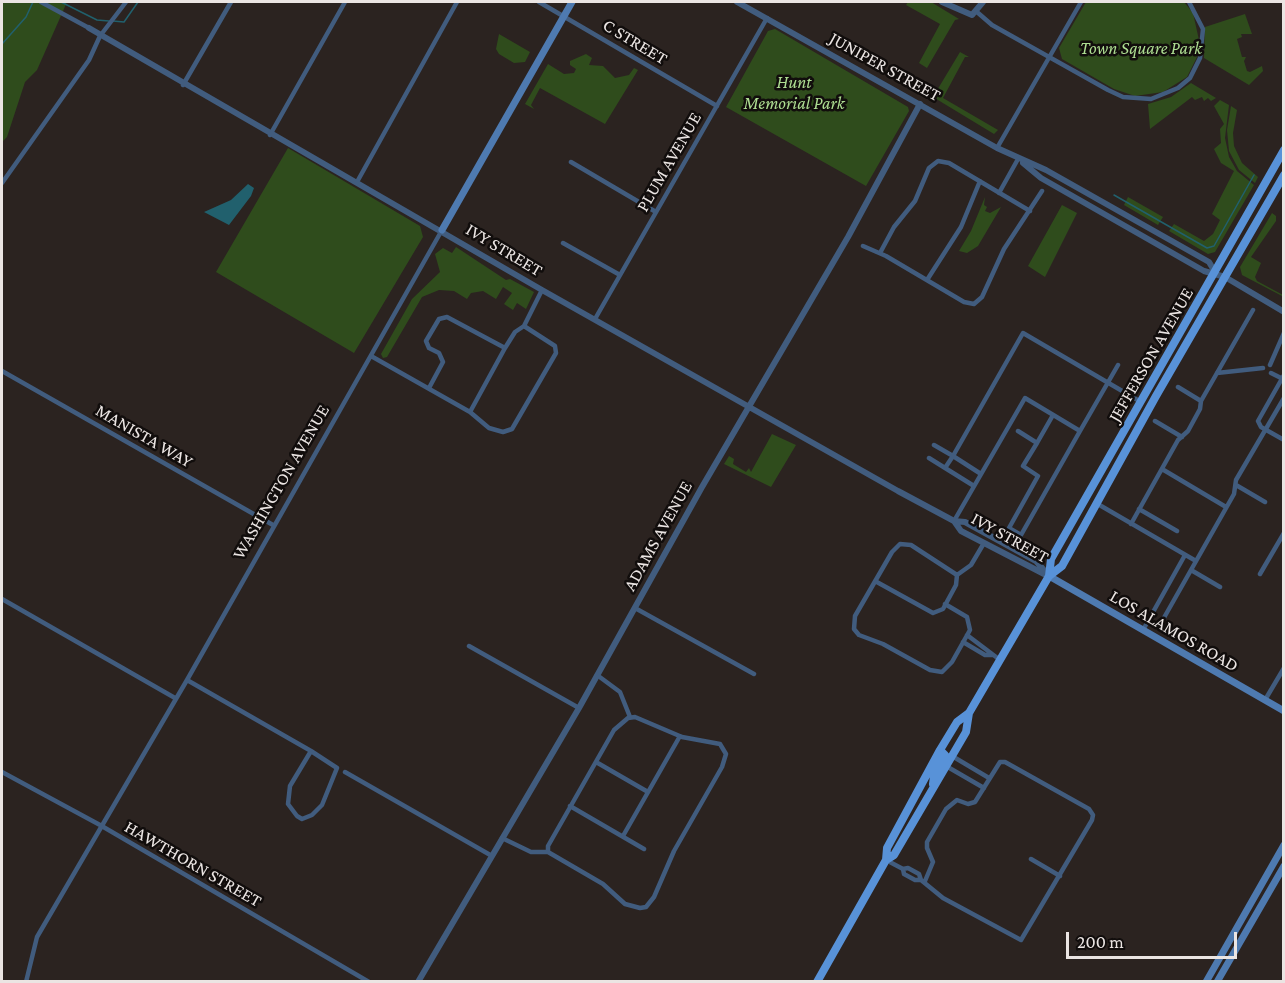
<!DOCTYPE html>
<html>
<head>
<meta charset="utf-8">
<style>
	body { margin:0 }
	#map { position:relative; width:1285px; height:983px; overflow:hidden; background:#2b2320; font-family:"Crimson Pro",serif }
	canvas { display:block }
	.frame { position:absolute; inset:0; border:3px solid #ebe5e3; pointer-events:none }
	.scale { position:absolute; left:1066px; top:932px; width:171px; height:27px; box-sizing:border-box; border:3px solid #ebe5e3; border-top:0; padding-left:8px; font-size:18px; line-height:21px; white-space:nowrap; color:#ebe5e3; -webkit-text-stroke:4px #110d0c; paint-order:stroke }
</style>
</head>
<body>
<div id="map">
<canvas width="1285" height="983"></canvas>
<div class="frame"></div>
<div class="scale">200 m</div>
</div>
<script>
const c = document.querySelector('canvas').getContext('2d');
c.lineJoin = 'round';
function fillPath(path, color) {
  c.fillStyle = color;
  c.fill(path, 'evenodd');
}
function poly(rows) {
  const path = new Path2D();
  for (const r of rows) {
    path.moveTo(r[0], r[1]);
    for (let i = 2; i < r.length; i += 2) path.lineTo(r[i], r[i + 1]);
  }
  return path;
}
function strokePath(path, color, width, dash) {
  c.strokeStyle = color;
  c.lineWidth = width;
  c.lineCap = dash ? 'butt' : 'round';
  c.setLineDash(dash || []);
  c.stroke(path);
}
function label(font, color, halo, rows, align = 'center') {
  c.font = font + ' "Crimson Pro",serif';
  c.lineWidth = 5;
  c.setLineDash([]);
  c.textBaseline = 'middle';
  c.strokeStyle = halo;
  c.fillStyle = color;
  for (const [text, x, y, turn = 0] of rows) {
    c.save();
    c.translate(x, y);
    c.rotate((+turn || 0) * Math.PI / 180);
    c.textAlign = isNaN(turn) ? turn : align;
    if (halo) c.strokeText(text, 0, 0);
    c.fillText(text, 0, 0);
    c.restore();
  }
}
const green = poly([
	[2,2,67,2,37,70,25,82,7,137,2,142],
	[908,2,931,2,959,19,955,20,927,68,919,63,940,24,906,5],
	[1086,2,1184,2,1193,13,1199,40,1197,57,1187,77,1163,92,1135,96,1114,89,1062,59,1059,48],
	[1245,14,1252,34,1241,34,1242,37,1237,39,1242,57,1246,57,1244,61,1247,71,1250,72,1262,66,1263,71,1249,85,1204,58,1205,27],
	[775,29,908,107,909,111,866,186,726,107,768,31],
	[499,34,530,52,525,62,514,63,499,54,496,49],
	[960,52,969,57,965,57,943,98,998,130,994,134,933,97],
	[586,54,592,58,589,65,603,66,615,78,629,75,634,68,638,70,605,124,540,88,531,105,534,109,525,104,548,64,564,74,574,73,576,69,570,65,570,61],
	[1191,83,1216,98,1211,101,1208,98,1204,101,1202,97,1195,100,1192,97,1150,129,1148,104,1171,97],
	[1220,100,1229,105,1225,138,1229,157,1237,171,1254,185,1215,252,1208,254,1169,231,1174,224,1204,241,1213,234,1220,220,1212,214,1234,171,1221,163,1214,149,1221,143,1220,129,1224,124,1214,106],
	[1231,106,1237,110,1233,133,1234,146,1242,163,1258,177,1255,183,1239,170,1229,151,1227,130],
	[288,148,420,226,423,237,354,353,216,272],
	[985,197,984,205,987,207,985,211,990,213,1001,207,978,246,967,253,959,251,971,231],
	[1128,197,1163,217,1158,225,1124,205],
	[1062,205,1077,213,1045,277,1028,266],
	[1272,213,1276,216,1276,221,1251,257,1261,263,1255,277,1257,281,1283,295,1282,296,1242,275,1240,267],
	[456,247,506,280,510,279,534,292,526,309,517,303,513,310,504,304,512,293,503,287,496,299,483,291,471,293,467,299,454,291,439,290,422,297,387,357,383,358,381,354,412,299,440,272,435,254,443,248,452,253],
	[772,434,796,445,771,487,724,464,729,456,734,459,733,464,746,472,749,468,751,472]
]);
const water = poly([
	[248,184,254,188,251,196,229,225,204,212,231,200]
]);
const stream = poly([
	[61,2,97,20,109,21],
	[113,21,124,22,138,2],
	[2,44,26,17,33,2],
	[1114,195,1207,248,1214,246,1254,175]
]);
const minor = poly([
	[41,2,89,28],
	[539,2,717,106],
	[977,12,992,25,1108,90,1123,97,1151,99,1178,88,1190,78,1200,58,1203,29,1189,2],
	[183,85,231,2],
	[270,135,345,2],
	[997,148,1081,2],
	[571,162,656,212],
	[357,182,457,2],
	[2,183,89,60,100,36,126,2],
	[999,193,1018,159],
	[563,243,620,275],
	[863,246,886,256,964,302,974,304,982,297,1004,249,1042,191],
	[880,253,894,227,915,201,929,168,938,161,949,163,1030,211],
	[927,280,961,227,980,181],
	[595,319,767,18],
	[371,356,470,412,489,428,503,432,512,429,556,353,555,346,524,326],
	[1270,365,1284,333],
	[2,371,273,525],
	[1217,373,1263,368],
	[1271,373,1281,378],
	[1284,375,1258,421,1261,427,1284,440],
	[1178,387,1201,401],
	[429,388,443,362,439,353,429,348,426,341,439,319,447,317,505,348],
	[470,412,505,348,515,332,524,326,542,290],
	[1155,421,1182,437],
	[1080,431,1118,365],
	[1037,443,1053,415],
	[934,445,953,456,945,468],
	[929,458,974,486],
	[1162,469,1226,507],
	[981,474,953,456,1023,333,1141,402],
	[1236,485,1265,502],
	[1096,503,1196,561],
	[1139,509,1177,531],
	[954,521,1025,398,1080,431,1021,535,1009,528,1038,476,1023,466,1037,443,1018,431],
	[1131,524,1178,440,1188,431,1200,409,1201,401,1253,310],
	[1191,570,1220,587],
	[1260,574,1284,533],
	[957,575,971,565,984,543],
	[875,581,933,613,943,609,956,585,957,575],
	[2,599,175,698],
	[945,604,967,617,970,630,952,662,942,672,930,670,883,644,859,635,854,629,855,616,892,552,900,544,911,545,957,575],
	[635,608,754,674],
	[1161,623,1234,494,1236,480,1284,398],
	[1143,630,1185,555],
	[967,635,1000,660],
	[963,642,985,655,993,655],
	[469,646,579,708],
	[597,675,620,692,630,717],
	[187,680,311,751,337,768,322,805,312,815,302,819,297,816,288,804,290,786,311,751],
	[1265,700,1284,668],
	[635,717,682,737,720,744,726,754,722,767,674,851,654,897,646,907,640,908,625,904,603,884,548,852,548,846,614,730,628,718,635,717],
	[952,756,989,778],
	[596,762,648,792],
	[946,766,984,788],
	[2,772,100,825,369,982],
	[345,772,492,856],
	[570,806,644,849],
	[623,836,680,736],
	[502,838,531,852,548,852],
	[1031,859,1060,876],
	[886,860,903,869,904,874,915,880,921,880],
	[903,869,908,868,919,874,921,880,943,898,1021,940,1092,820,1093,815,1089,809,1005,762,1000,762,975,802,968,804,957,800,946,809,927,842,927,848,933,862,925,881],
	[26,982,37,937,187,680,442,230]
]);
const tertiary = poly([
	[737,2,997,148,1046,170,1209,262,1215,272],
	[942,2,972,15,983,2],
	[89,28,542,290,898,491,954,521,965,522,1036,561,1049,576],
	[1023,163,1041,178,1204,271,1225,277,1284,312],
	[954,521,961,531,1046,575],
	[418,982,579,708,702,487,848,237,920,104]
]);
const secondary = poly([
	[442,230,572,2],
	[1049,576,1284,711],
	[1206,982,1284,845],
	[1217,982,1284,866]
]);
const primary = poly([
	[1049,576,1051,559,1284,150],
	[933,784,934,776,945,755,940,750],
	[886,860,887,848,940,750,957,722,969,713],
	[817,982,886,860,894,855,966,732,969,713,1042,588,1049,576,1062,566,1156,396,1284,175]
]);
const streetNames = [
	["C STREET",635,42,31],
	["JUNIPER STREET",885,67,29],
	["PLUM AVENUE",669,162,-60],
	["IVY STREET",504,250,31],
	["JEFFERSON AVENUE",1151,355,-60],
	["MANISTA WAY",144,436,30],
	["WASHINGTON AVENUE",281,482,-60],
	["ADAMS AVENUE",658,536,-61],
	["IVY STREET",1010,538,29],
	["LOS ALAMOS ROAD",1174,631,30],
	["HAWTHORN STREET",193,864,30]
];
const parkNames = [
	["Town Square Park",1141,48],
	["Hunt",794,82],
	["Memorial Park",794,103]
];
fillPath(green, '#2f4c1c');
fillPath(water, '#21606d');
strokePath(stream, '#21606d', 1.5);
strokePath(minor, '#415c7e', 4.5);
strokePath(tertiary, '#415c7e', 6);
strokePath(secondary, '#4e7ab0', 7);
strokePath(primary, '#5892d8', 8);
label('18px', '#ebe5e3', '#110d0c', streetNames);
label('italic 18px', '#aede92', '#110d0c', parkNames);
</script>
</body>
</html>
